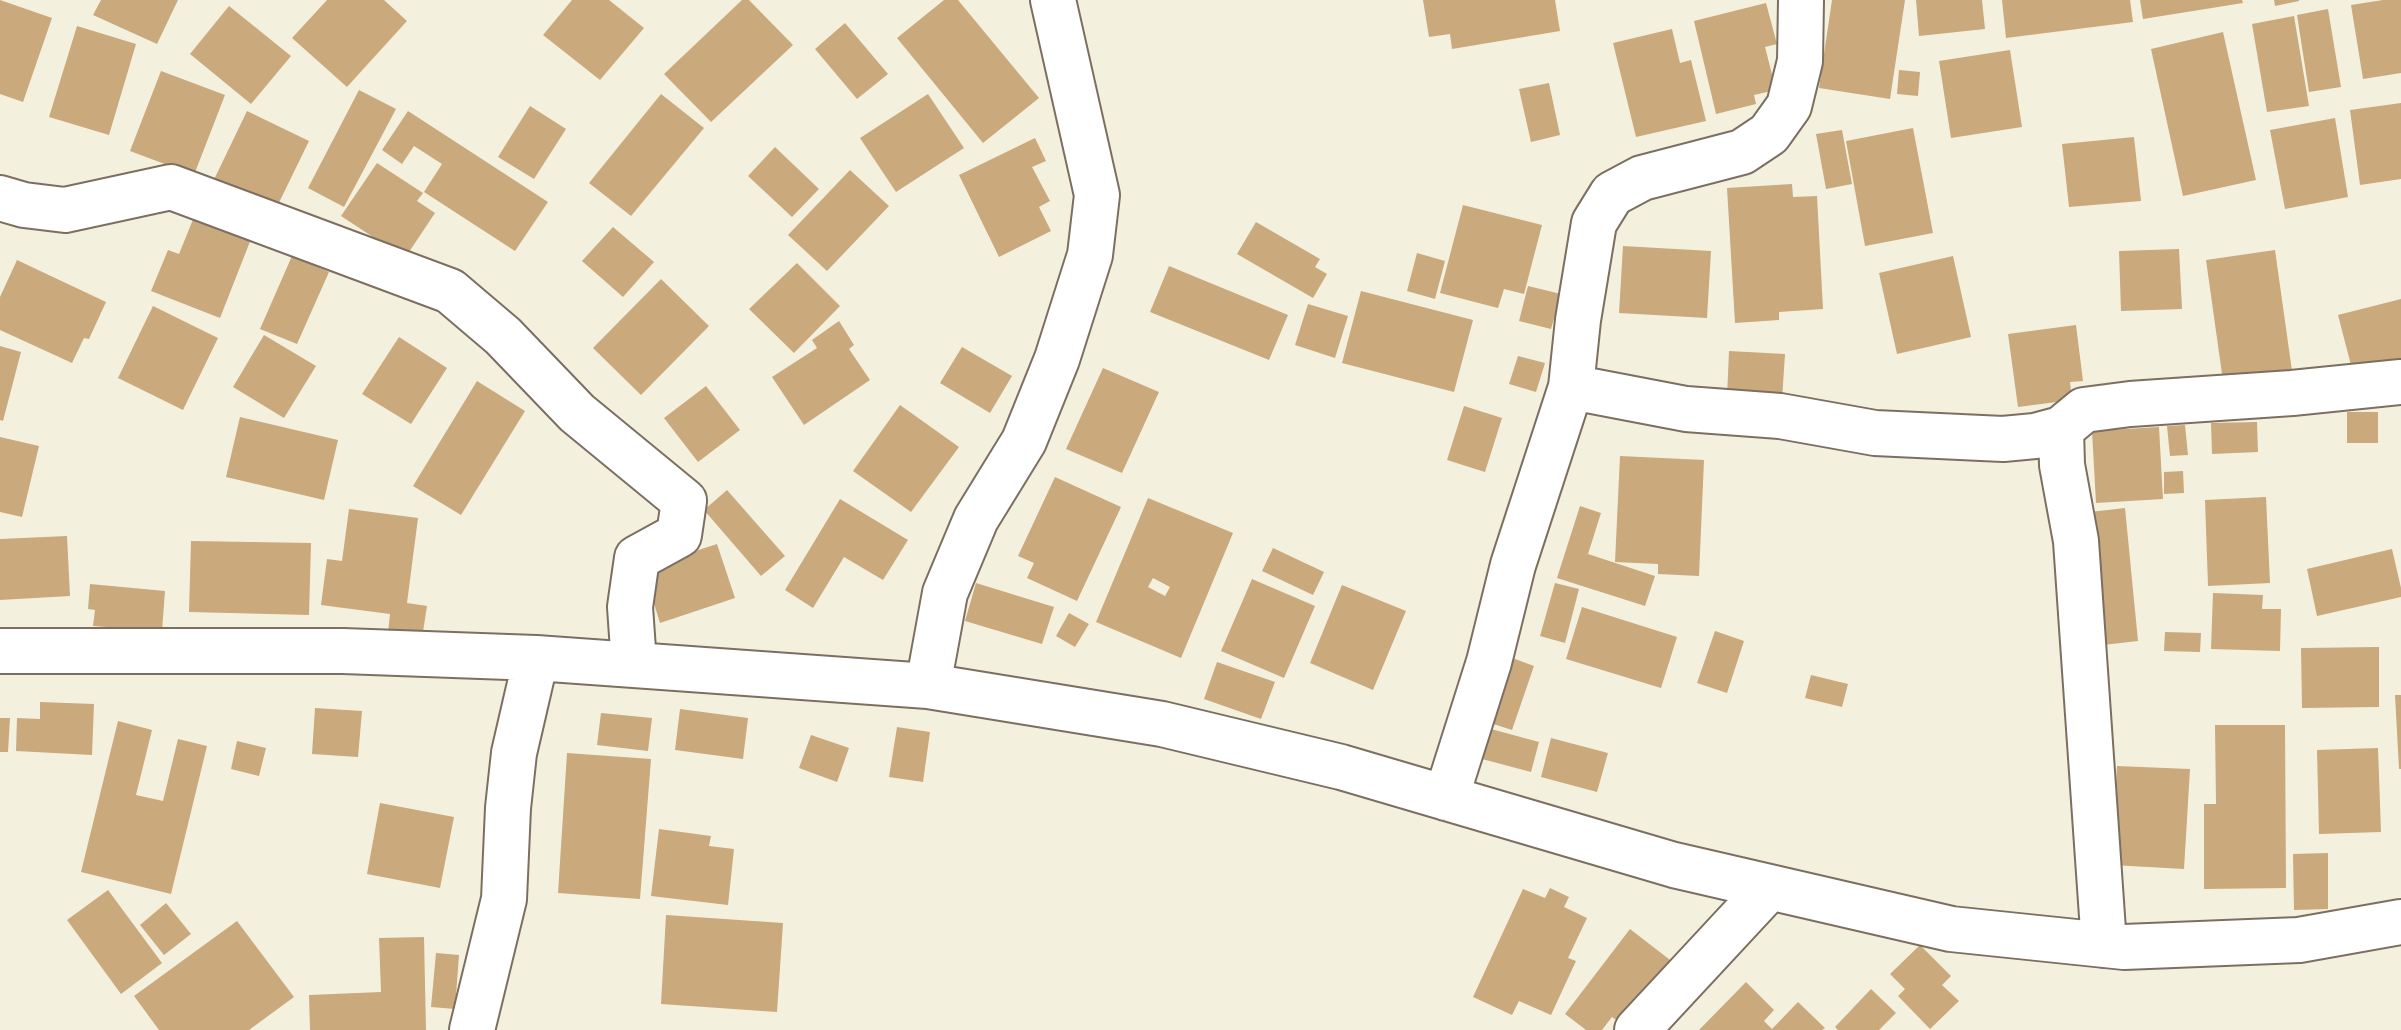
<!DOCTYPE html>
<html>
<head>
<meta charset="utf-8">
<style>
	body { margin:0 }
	canvas { display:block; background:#f4f0de }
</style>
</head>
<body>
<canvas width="2401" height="1030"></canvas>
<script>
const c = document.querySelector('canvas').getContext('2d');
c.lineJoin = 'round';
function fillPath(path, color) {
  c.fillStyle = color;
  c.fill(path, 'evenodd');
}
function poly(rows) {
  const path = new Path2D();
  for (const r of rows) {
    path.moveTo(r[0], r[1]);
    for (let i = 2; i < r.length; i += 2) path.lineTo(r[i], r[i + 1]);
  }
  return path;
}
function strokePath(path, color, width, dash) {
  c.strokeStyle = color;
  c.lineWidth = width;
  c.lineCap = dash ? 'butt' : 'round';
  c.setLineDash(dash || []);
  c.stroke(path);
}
const building = poly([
	[0,0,52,18,23,102,0,94],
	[101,0,178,0,157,44,93,15],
	[327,0,384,0,407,21,347,87,292,38],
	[572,0,609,0,644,28,600,80,543,35],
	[742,0,749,0,793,45,711,122,664,74],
	[944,0,958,0,1039,98,983,143,897,38],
	[1423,0,1555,0,1560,31,1452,49,1450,34,1429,37],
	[1832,0,1905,0,1890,99,1819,88],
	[1916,0,1982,0,1985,29,1919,36],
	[2002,0,2130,0,2133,22,2006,38],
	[2140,0,2242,0,2243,3,2143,19],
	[2274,0,2299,0,2299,1,2275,6],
	[2383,0,2401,0,2401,73,2363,79,2351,5],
	[1766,3,1777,44,1765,47,1776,90,1754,95,1756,104,1716,114,1694,21],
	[229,6,291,56,251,104,190,54],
	[2328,9,2341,87,2309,92,2297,15],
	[2294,16,2309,106,2267,112,2252,24],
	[845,23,888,74,857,99,815,49],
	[77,26,136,44,109,135,49,117],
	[1672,29,1680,63,1691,60,1706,121,1636,137,1613,43],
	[2223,32,2256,180,2183,196,2151,49],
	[2010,50,2022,127,1951,138,1939,61],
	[1899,70,1920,72,1918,96,1897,94],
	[161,71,225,95,194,175,130,151],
	[1549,83,1560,135,1531,142,1519,89],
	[359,90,396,109,344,207,308,188],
	[661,94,704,128,631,216,589,183],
	[928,94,964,148,896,192,860,138],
	[2401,103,2401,179,2360,185,2350,110],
	[530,106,566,129,534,179,498,157],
	[247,111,309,141,272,217,210,188],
	[408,111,548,202,515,251,424,192,442,164,414,146,402,164,382,150],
	[2335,118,2348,197,2285,209,2270,130],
	[1913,128,1933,233,1865,246,1846,141],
	[1842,130,1852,184,1826,189,1816,134],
	[2134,137,2141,201,2069,207,2062,144],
	[1035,138,1046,161,1032,167,1050,201,1039,207,1051,231,999,257,959,175],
	[775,147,819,189,792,217,748,176],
	[377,163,423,193,417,201,435,213,405,258,341,216],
	[850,170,889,206,827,271,788,235],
	[1792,184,1793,197,1817,196,1823,309,1779,312,1779,320,1735,323,1727,188],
	[1463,205,1542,225,1524,294,1504,289,1498,308,1440,293],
	[194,217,251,239,220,318,151,291,168,250,179,254],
	[1256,222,1320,259,1315,267,1327,274,1313,298,1237,254],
	[613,227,654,262,623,297,582,261],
	[1623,246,1711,251,1707,318,1619,313],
	[2179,249,2182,309,2121,311,2119,251],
	[2275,250,2292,371,2223,381,2206,260],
	[1417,253,1445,261,1435,299,1407,291],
	[292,256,329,272,297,344,260,329],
	[1953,256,1971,337,1897,354,1879,273],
	[17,260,106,302,89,339,84,338,72,363,0,330,0,297],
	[797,263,840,306,794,353,749,309],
	[1169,266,1288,315,1269,360,1150,312],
	[661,279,709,326,641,395,593,348],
	[1528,286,1561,294,1551,329,1519,321],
	[1361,291,1473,320,1454,392,1342,363],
	[2401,299,2401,360,2353,373,2338,315],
	[1308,304,1348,316,1335,358,1295,345],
	[153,306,218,338,183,410,118,378],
	[839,321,854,345,849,349,870,380,804,425,772,377,817,348,812,340],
	[2076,325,2083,381,2070,382,2072,400,2018,407,2008,334],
	[264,335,316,366,284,418,233,387],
	[399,337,447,368,411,424,362,394],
	[0,346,21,352,3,421,0,420],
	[962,347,1012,376,990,413,940,383],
	[1729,351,1785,354,1782,400,1727,397],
	[1518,356,1545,363,1536,392,1509,384],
	[1103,368,1159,392,1122,473,1066,449],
	[477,381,525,411,461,515,413,486],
	[706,386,740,430,698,462,664,418],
	[900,405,959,447,911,512,853,471],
	[1464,406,1502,418,1485,472,1447,460],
	[2347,412,2378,412,2378,443,2347,443],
	[240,417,338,440,324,500,226,477],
	[2257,422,2258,452,2212,454,2211,423],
	[2185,425,2188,455,2170,456,2167,426],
	[2159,427,2163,499,2096,503,2092,431],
	[0,437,39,446,22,517,0,512],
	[1620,456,1704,460,1699,576,1658,574,1658,564,1615,562],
	[2183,471,2184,493,2164,494,2164,472],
	[1055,477,1121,507,1077,601,1027,578,1034,563,1018,556],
	[727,490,785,556,761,576,704,510],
	[2266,497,2270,583,2208,586,2205,500],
	[1148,498,1233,533,1181,658,1096,622],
	[1153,578,1170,587,1165,596,1148,587],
	[840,499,908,540,883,580,844,557,813,608,785,590],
	[1580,506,1601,513,1588,554,1655,576,1645,606,1557,578],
	[2125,508,2138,641,2103,645,2090,512],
	[349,509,418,518,407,603,427,606,422,638,388,633,390,614,321,605,327,559,342,561],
	[67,536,70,596,0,600,0,539],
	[191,541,311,543,309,615,189,612],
	[717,544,735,598,660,623,643,568],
	[1273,548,1324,572,1313,595,1262,571],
	[2392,549,2401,588,2401,597,2317,616,2307,569],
	[1252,579,1315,606,1284,678,1221,651],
	[976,583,1054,607,1042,644,965,621],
	[1555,583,1579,589,1565,643,1540,636],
	[90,584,165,591,162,631,93,626,95,610,88,609],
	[1342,585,1406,611,1373,690,1310,663],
	[2213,593,2263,595,2262,609,2281,609,2280,651,2211,649],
	[1582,607,1677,637,1661,688,1566,659],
	[1069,613,1089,624,1075,647,1056,636],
	[1715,631,1744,641,1727,693,1697,683],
	[2165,632,2201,633,2200,652,2164,651],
	[2379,647,2379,707,2302,708,2301,648],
	[1507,656,1534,666,1512,730,1484,721],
	[1217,662,1275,682,1261,719,1204,699],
	[1811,675,1848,684,1842,707,1805,698],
	[2395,695,2401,695,2401,769,2399,769],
	[40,702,94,704,92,755,16,751,17,718,40,719],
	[315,708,362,711,358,757,312,754],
	[680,709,748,718,743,759,675,750],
	[601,713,652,718,648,751,597,745],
	[0,718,10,718,8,752,0,752],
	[118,721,152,730,136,795,163,801,178,739,207,746,171,894,81,872],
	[2215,725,2285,725,2286,888,2204,889,2204,804,2216,804],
	[897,727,930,732,923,782,889,777],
	[1491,729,1539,742,1531,772,1482,759],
	[811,735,849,748,837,782,799,768],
	[1551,738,1608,753,1597,792,1541,777],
	[237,741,266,748,259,776,231,769],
	[2378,748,2381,832,2319,834,2317,750],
	[567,753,651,759,640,899,558,893],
	[2117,766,2190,769,2184,869,2112,865],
	[380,803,454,817,440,888,367,874],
	[659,829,711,836,709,846,734,849,728,905,651,896],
	[2328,853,2328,909,2294,910,2293,854],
	[1550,888,1569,897,1564,907,1587,918,1568,958,1576,961,1551,1015,1519,1001,1512,1015,1473,997,1523,889,1545,898],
	[108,890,162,963,121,994,67,920],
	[166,903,191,934,164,955,140,925],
	[666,915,783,923,777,1012,661,1004],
	[237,921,294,997,249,1030,159,1030,134,996],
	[1630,929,1674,963,1626,1027,1612,1017,1602,1030,1586,1030,1565,1014],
	[424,937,426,1030,310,1030,309,995,381,992,379,938],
	[1920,945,1951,976,1942,985,1959,1001,1930,1029,1898,996,1905,989,1890,974],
	[436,953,459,955,455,1009,431,1007],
	[1746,982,1774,1010,1764,1021,1772,1029,1798,1002,1825,1028,1822,1030,1699,1030],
	[1871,989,1896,1013,1879,1030,1838,1030,1835,1027]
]);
const minor = poly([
	[0,198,24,205,65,210,171,187,450,291,503,336,577,413,684,501,679,535,637,558,630,607,634,664],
	[1571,387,1686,409,1780,416,1875,433,2003,439,2035,436,2061,429,2084,410,2130,404,2292,393,2401,382],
	[2061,429,2062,465,2076,541,2104,945],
	[0,651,343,651,536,658,928,686,1162,724,1341,767,1674,865,1951,929,2124,947,2299,940,2401,922],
	[928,686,945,593,976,519,1024,441,1057,359,1090,255,1097,195,1053,0],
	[1446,798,1489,662,1513,565,1571,387,1578,320,1594,223,1612,194,1642,178,1742,152,1769,134,1789,106,1800,61,1801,0],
	[472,1030,504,899,508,808,514,753,536,658],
	[1637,1030,1769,888]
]);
fillPath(building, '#caa97d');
strokePath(minor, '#7c6f61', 48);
strokePath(minor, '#fff', 44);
</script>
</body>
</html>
